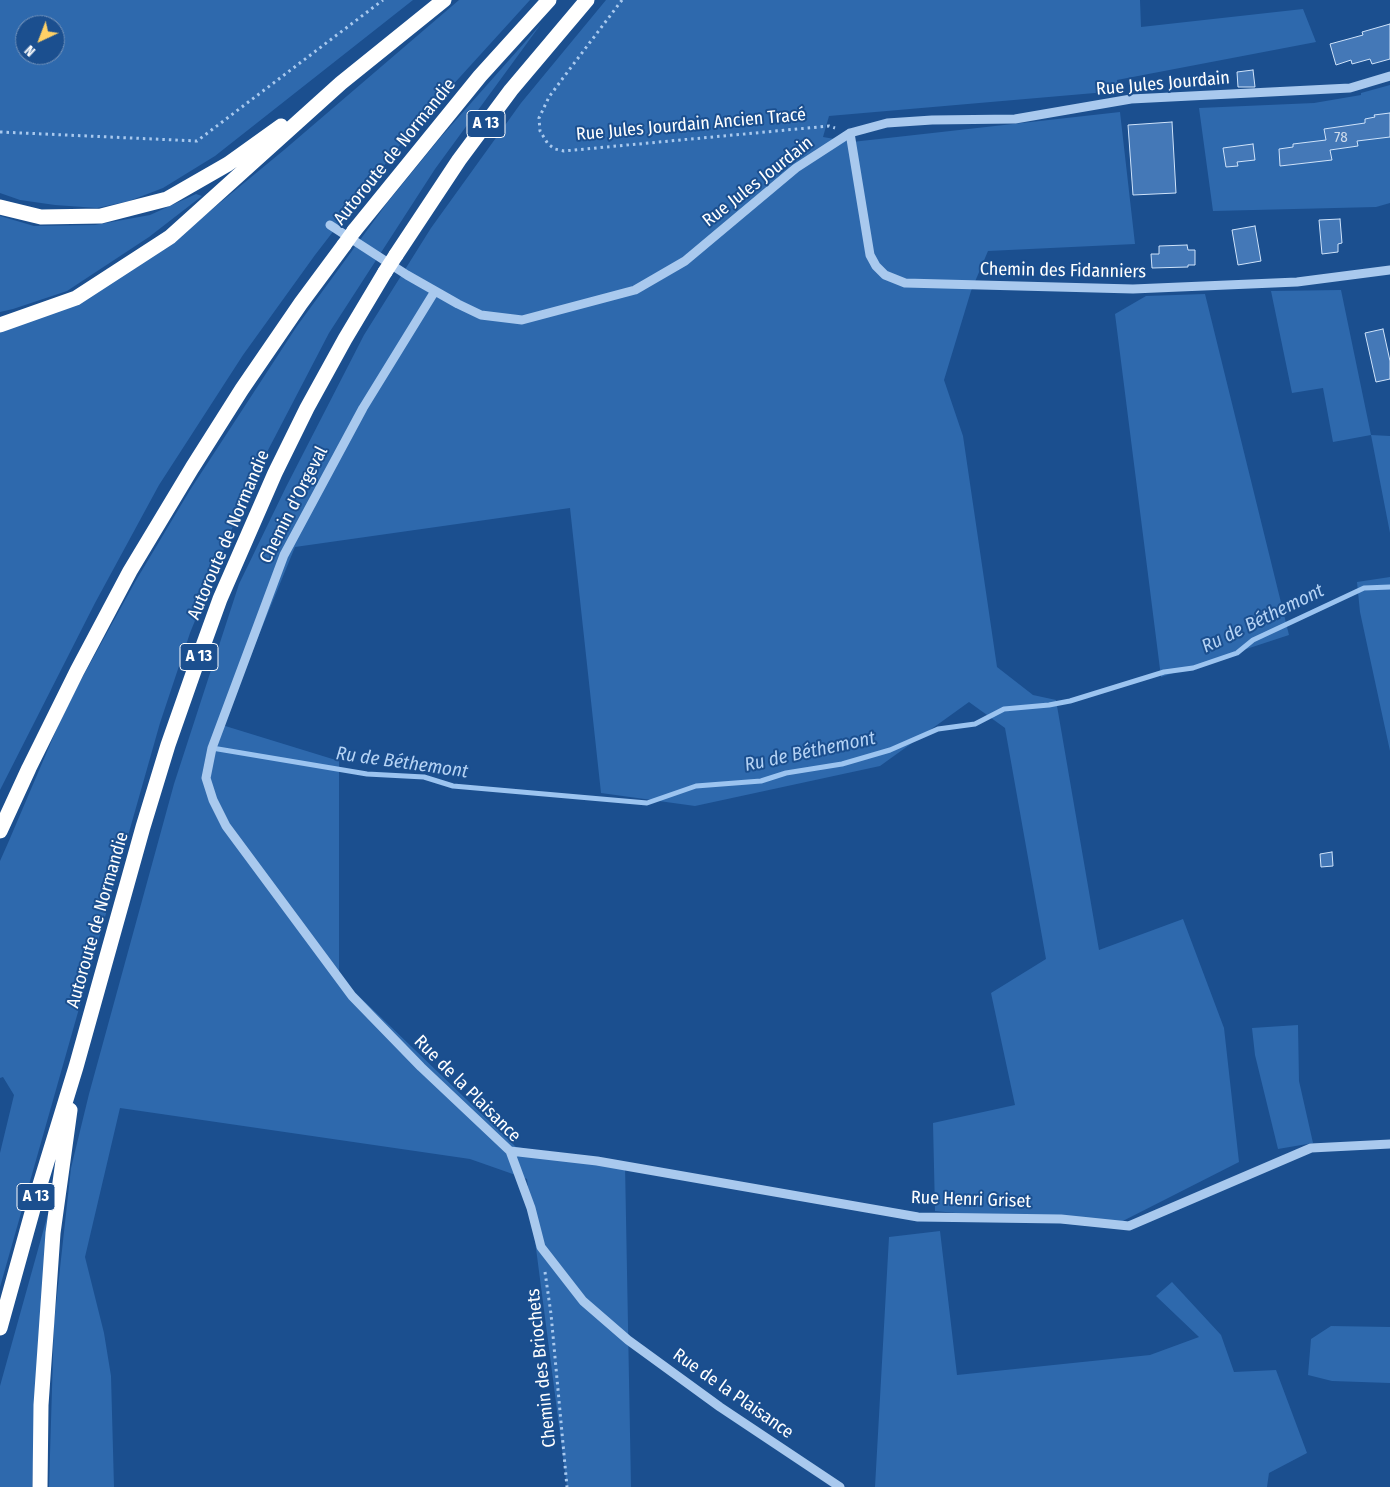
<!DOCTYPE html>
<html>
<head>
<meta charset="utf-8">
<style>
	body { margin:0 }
	#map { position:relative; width:1390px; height:1487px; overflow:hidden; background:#1b4f8f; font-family:"Fira Sans Condensed",sans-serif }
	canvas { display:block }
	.north { position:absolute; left:15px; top:15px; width:50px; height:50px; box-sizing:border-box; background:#1b4f8f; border:1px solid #7695bc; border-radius:50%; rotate:223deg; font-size:14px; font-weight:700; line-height:20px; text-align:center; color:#fff }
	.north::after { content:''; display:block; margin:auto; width:18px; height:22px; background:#ffd166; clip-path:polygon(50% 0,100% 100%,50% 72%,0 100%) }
</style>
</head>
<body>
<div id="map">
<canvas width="1390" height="1487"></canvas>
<div class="north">N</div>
</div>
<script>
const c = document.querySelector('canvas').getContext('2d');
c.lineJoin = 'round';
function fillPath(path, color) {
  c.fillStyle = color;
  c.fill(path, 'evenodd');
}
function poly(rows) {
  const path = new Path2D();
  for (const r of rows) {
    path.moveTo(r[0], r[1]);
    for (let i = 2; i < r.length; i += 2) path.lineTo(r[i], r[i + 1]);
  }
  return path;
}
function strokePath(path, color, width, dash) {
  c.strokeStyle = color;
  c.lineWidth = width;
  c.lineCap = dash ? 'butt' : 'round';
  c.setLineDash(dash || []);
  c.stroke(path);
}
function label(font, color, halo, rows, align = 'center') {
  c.font = font + ' "Fira Sans Condensed",sans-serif';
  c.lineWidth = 4;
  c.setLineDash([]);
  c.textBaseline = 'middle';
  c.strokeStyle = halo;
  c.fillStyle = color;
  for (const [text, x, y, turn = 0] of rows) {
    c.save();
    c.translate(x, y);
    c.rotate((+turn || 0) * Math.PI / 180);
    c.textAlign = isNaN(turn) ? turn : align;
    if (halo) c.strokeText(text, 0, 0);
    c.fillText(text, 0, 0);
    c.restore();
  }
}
const green = poly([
	[0,0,413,0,215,156,163,188,129,201,97,208,55,205,20,200,0,193],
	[25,25,55,25,55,55,25,55],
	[459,0,530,0,410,132,315,255,243,355,159,485,95,603,0,790,0,331,22,324,193,225,284,150],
	[606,0,1140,0,1141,27,1303,9,1316,42,1117,80,1118,91,829,116,823,137,852,142,1120,112,1135,244,988,251,971,291,944,380,963,436,997,667,1033,695,1056,700,1099,950,1183,919,1224,1028,1239,1162,1109,1228,935,1211,933,1123,1015,1105,991,993,1046,959,1005,728,969,702,880,766,695,806,601,793,570,508,295,547,222,725,339,761,339,977,516,1147,625,1164,631,1487,567,1487,527,1179,470,1159,120,1108,85,1257,104,1333,111,1376,114,1487,49,1487,54,1323,71,1168,89,1094,174,784,239,584,286,487,364,335,431,228,521,103],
	[541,24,435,169,329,333,266,454,234,524,190,633,160,723,0,1287,0,1153,14,1095,3,1077,0,1078,0,861,8,843,66,707,135,582,190,490,297,326,387,203,440,138],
	[1390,85,1390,203,1376,207,1213,211,1199,108,1314,103,1361,95,1361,93],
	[1355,125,1358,146,1327,150,1324,129],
	[1305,143,1308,163,1281,166,1279,149,1293,147,1293,144],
	[1252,144,1255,160,1237,162,1237,166,1226,167,1223,148],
	[196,194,202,196,149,237,67,291,13,309,0,312,0,216,34,226,95,225,150,215],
	[1341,290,1371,435,1390,436,1390,533,1371,435,1333,442,1323,388,1292,393,1271,291],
	[1205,294,1289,635,1161,677,1115,314,1146,296],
	[1390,577,1390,751,1360,612,1357,582],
	[1298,1025,1299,1081,1313,1143,1278,1149,1255,1055,1252,1028],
	[49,1210,38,1349,32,1487,0,1487,0,1386],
	[940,1231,957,1375,1150,1355,1199,1337,1156,1296,1172,1282,1221,1335,1234,1372,1276,1370,1307,1453,1269,1473,1267,1487,875,1487,889,1237],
	[1331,1326,1390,1327,1390,1383,1332,1381,1308,1375,1311,1339]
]);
const stream = poly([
	[212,748,367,774,424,777,453,786,647,803,696,786,761,781,786,773,842,764,890,750,938,729,975,724,1004,709,1049,705,1070,701,1164,672,1193,668,1237,653,1253,640,1364,588,1390,587]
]);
const building = poly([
	[1390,24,1390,59,1372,64,1370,59,1352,64,1351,60,1336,65,1330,44,1363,35,1362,32,1390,24],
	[1253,70,1255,87,1238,87,1237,72,1253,70],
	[1390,113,1390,137,1357,141,1358,146,1330,150,1332,160,1280,166,1279,149,1293,147,1293,144,1326,140,1324,129,1365,123,1365,119,1375,117,1374,115,1390,113],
	[1172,122,1176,193,1133,195,1128,125,1172,122],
	[1253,144,1255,160,1237,162,1238,166,1226,167,1223,148,1253,144],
	[1340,219,1342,243,1338,244,1338,252,1322,254,1319,220,1340,219],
	[1255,226,1261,261,1238,265,1232,230,1255,226],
	[1187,245,1188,250,1195,250,1195,265,1188,265,1188,267,1152,268,1151,254,1159,254,1159,246,1187,245],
	[1383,329,1390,361,1390,379,1376,382,1365,333,1383,329],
	[1332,852,1333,866,1321,867,1320,854,1332,852]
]);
const path = poly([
	[622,0,563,78,549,97,539,118,540,131,548,144,555,149,564,151,829,126,835,128],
	[0,132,197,141,383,0],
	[545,1272,551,1314,567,1487]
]);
const minor = poly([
	[850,133,870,255,876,266,885,275,905,283,1133,289,1297,282,1390,270],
	[330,225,407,275,458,304,481,315,522,320,635,290,685,261,796,168,850,133,887,123,932,120,1015,119,1131,99,1350,88,1390,76],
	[435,291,363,408,284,555,212,748,206,778,213,800,226,826,352,996,421,1067,510,1151,531,1208,541,1247,583,1301,628,1340,720,1407,840,1487],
	[510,1151,597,1161,918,1217,1061,1219,1129,1226,1311,1148,1390,1144]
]);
const highway = poly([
	[0,207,41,217,101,216,167,199,228,164,281,126],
	[354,231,480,76,549,0],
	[396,255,459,160,511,90,587,0],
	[0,325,76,298,170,237,341,83,444,0],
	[0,831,29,768,77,671,130,571,192,468,242,389,301,303,344,245],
	[0,1328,38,1191,76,1067,143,827,168,745,195,668,220,599,275,473,307,408,345,339,385,272],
	[40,1487,41,1405,53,1233,70,1110]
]);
const highwayBridge = poly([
	[344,245,354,231],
	[385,272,396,255]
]);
const numberNames = [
	["78",1341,138]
];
const shields = [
	[486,124,38],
	[199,657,38],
	[36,1197,38]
];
const shieldNames = [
	["A 13",486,124],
	["A 13",199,657],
	["A 13",36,1197]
];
const streetNames = [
	["Rue Jules Jourdain",1163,84,-5],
	["Rue Jules Jourdain Ancien Tracé",691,125,-5],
	["Autoroute de Normandie",395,152,-51],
	["Rue Jules Jourdain",758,182,-38],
	["Chemin des Fidanniers",1063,271,1],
	["Chemin d'Orgeval",294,505,-63],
	["Autoroute de Normandie",229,535,-67],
	["Autoroute de Normandie",98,920,-74],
	["Rue de la Plaisance",467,1089,45],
	["Rue Henri Griset",971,1200,2],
	["Chemin des Briochets",542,1368,-96],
	["Rue de la Plaisance",733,1394,35]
];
const waterNames = [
	["Ru de Béthemont",1263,619,-26],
	["Ru de Béthemont",810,752,-12],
	["Ru de Béthemont",402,763,8]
];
fillPath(green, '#2e69ad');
strokePath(stream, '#9cc4f0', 5);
fillPath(building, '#4478b7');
strokePath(building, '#cfe3fa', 1);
strokePath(path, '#a9c9ee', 3, [2.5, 4]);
strokePath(minor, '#a9c9ee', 9);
strokePath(highway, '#fff', 15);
strokePath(highwayBridge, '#fff', 15);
label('15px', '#d0dded', null, numberNames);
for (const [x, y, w] of shields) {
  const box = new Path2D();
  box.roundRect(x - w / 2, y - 13.5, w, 27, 4);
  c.fillStyle = '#1b4f8f';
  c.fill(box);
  strokePath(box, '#fff', 1);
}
label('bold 16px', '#fff', null, shieldNames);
label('18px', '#fff', '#1b4f8f', streetNames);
label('italic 19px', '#b5d3f5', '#1b4f8f', waterNames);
</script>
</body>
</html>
